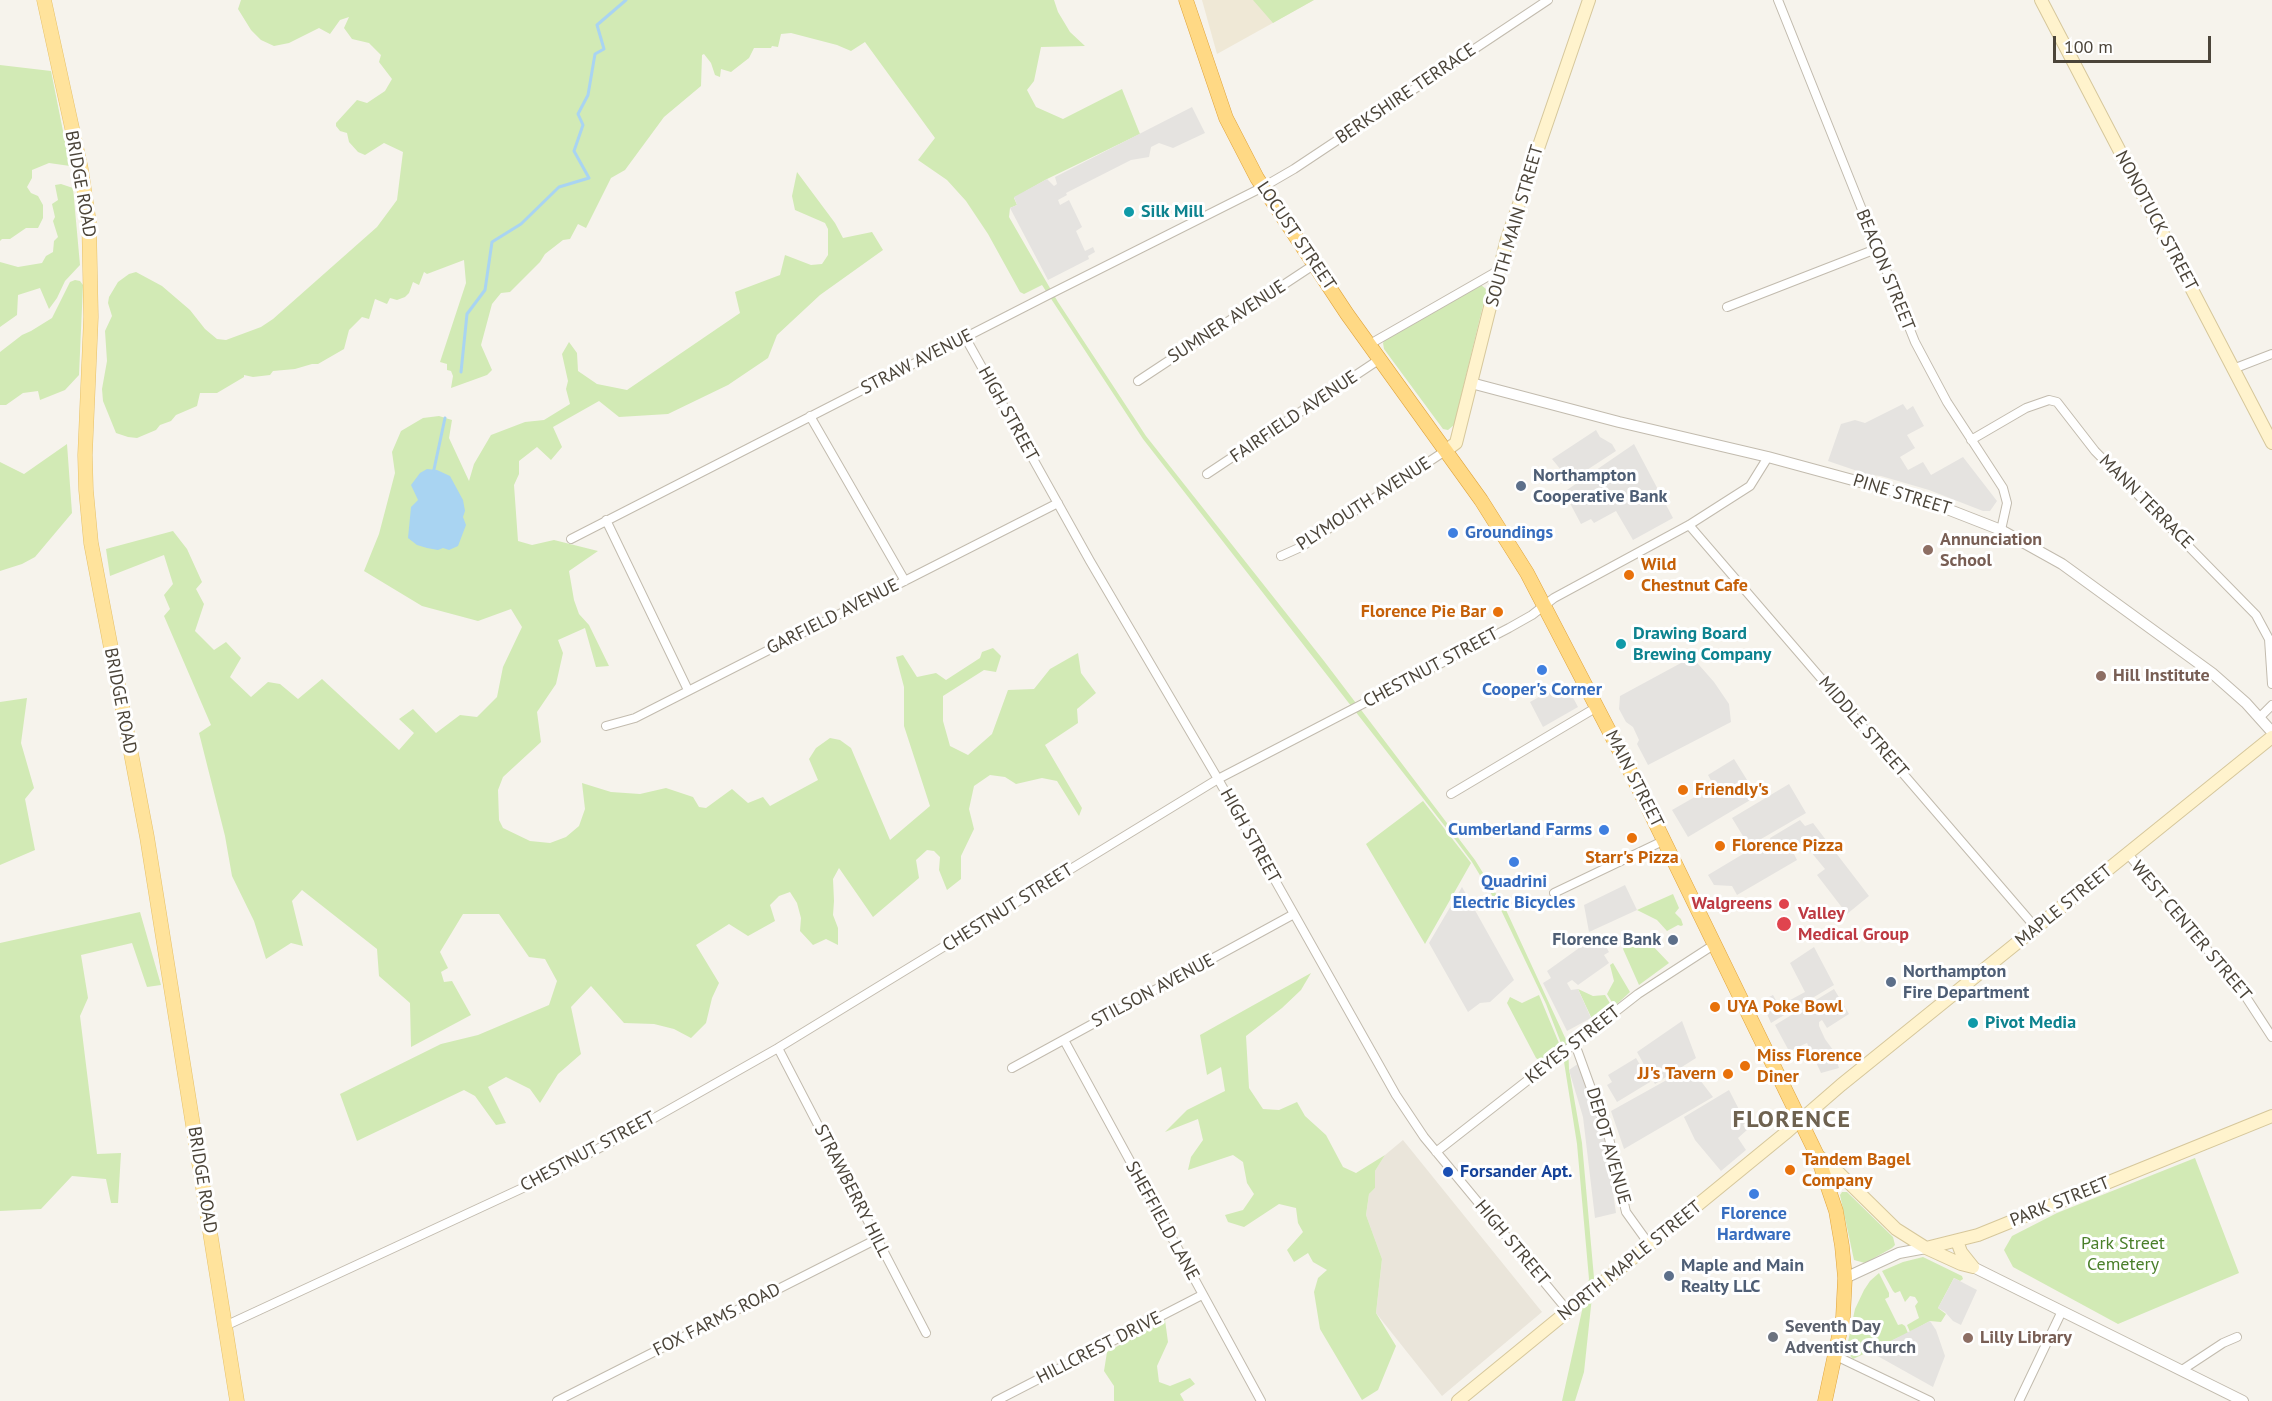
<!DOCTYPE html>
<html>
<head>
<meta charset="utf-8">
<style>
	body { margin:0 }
	#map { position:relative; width:2272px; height:1401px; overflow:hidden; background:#f6f3ec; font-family:"PT Sans",sans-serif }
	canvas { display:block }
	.scale { position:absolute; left:2053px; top:36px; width:158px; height:27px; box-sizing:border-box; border:3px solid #4b4439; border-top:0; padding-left:8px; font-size:18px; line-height:21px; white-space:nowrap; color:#4b4439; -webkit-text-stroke:4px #fff; paint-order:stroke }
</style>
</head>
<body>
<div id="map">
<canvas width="2272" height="1401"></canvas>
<div class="scale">100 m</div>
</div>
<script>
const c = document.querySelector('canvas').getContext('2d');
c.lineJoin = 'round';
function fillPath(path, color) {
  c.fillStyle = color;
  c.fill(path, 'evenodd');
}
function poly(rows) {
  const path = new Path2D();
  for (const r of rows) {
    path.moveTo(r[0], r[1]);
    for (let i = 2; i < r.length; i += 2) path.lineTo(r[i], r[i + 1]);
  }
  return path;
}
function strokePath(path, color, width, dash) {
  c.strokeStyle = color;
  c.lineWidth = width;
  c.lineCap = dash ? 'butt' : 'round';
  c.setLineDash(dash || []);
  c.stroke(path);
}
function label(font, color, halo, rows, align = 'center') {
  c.font = font + ' "PT Sans",sans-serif';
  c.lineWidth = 6;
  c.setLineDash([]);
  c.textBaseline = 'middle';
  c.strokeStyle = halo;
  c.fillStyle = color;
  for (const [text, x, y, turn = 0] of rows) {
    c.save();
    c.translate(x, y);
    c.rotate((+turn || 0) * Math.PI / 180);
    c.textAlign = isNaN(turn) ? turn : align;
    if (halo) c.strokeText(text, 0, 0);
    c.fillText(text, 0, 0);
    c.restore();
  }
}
const residential = poly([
	[1403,1140,1542,1312,1442,1396,1376,1313,1382,1259,1366,1215,1369,1194,1375,1188,1375,1171,1385,1155]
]);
const education = poly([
	[1202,0,1314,0,1217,54]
]);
const green = poly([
	[241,0,1054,0,1058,12,1070,32,1085,46,1041,47,1034,81,1027,90,1036,107,1063,119,1122,89,1140,134,1047,179,1014,198,1017,205,1010,208,1009,217,1058,302,1146,436,1324,661,1475,860,1506,910,1568,1044,1569,1069,1582,1143,1594,1278,1584,1372,1575,1401,1562,1401,1589,1279,1577,1144,1561,1043,1546,1004,1502,912,1472,862,1454,838,1143,439,1042,285,1024,294,1020,292,988,234,966,201,947,180,918,160,935,138,865,42,851,51,837,45,791,33,781,34,778,47,772,46,771,48,754,48,749,58,731,72,721,69,720,77,715,75,711,63,704,54,702,55,701,86,664,117,625,170,611,178,586,228,578,224,570,239,563,240,545,254,540,262,510,292,501,293,492,304,481,345,492,370,487,375,451,388,453,376,451,371,447,370,447,364,440,362,466,283,464,260,427,274,424,272,419,285,413,282,409,293,405,297,397,300,390,298,387,304,375,299,369,319,362,317,349,330,344,349,318,364,312,364,295,369,273,371,270,375,253,377,244,375,244,377,217,393,200,393,197,406,176,415,171,421,160,425,156,430,137,438,128,437,116,433,103,401,102,389,107,361,105,331,112,316,108,303,109,297,118,282,129,274,136,272,162,286,190,310,205,329,217,339,226,340,261,327,273,319,377,227,397,200,403,152,384,143,365,155,358,152,349,142,347,133,340,131,336,126,336,123,357,100,367,103,385,91,392,79,379,62,381,55,369,43,352,39,344,28,349,17,340,20,330,34,319,28,289,43,274,46,261,40,251,30,238,9],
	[1253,0,1314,0,1273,23],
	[0,65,51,71,70,166,49,163,32,170,32,178,27,187,31,193,38,196,43,205,43,218,38,228,26,228,10,239,2,239,0,241],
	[797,172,835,223,843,238,872,232,883,250,820,295,777,335,768,358,728,385,668,414,619,417,599,401,553,427,562,447,551,460,537,447,519,461,519,474,514,485,518,541,532,545,554,540,598,551,569,571,574,600,579,614,589,625,609,666,596,667,585,628,558,640,563,653,556,684,537,712,541,742,503,777,498,790,499,820,503,828,530,841,550,843,566,837,579,826,585,809,582,783,611,792,640,794,666,788,693,797,699,807,706,808,732,789,748,803,763,797,770,806,818,780,809,759,816,748,830,738,840,740,851,748,890,840,930,806,904,726,904,687,896,657,903,655,917,677,936,673,946,680,980,658,982,652,993,648,1001,656,996,672,984,670,943,696,943,721,950,746,968,755,992,734,1008,690,1034,689,1050,669,1078,653,1081,673,1096,693,1077,709,1078,723,1045,745,1082,808,1079,816,1057,781,1042,778,1016,784,1005,777,990,775,974,786,969,809,974,829,961,856,961,879,947,890,939,870,940,857,934,851,927,850,916,860,919,878,873,917,839,868,833,879,834,901,833,915,838,928,838,945,826,939,813,945,800,931,801,918,797,903,790,892,779,896,770,905,775,921,748,936,729,924,696,945,719,983,712,998,706,1023,691,1038,674,1029,654,1024,624,1023,591,986,571,1007,581,1054,558,1074,540,1103,530,1089,506,1077,488,1087,506,1123,496,1125,475,1096,464,1090,357,1141,340,1094,441,1044,478,1035,549,1005,557,981,545,959,529,957,499,914,463,914,440,952,448,968,441,972,444,982,452,981,471,1015,411,1047,410,1003,379,976,377,949,302,890,292,901,303,946,291,943,266,959,254,921,232,876,225,836,199,733,211,725,164,616,170,609,164,595,173,584,164,555,110,576,106,549,173,531,187,549,202,582,196,589,204,604,195,631,214,650,226,642,241,658,230,677,251,697,268,682,280,684,298,699,322,679,399,750,414,733,399,719,413,709,436,733,460,715,477,717,497,697,503,667,522,627,511,609,478,621,422,606,364,571,379,534,395,473,392,452,401,431,423,418,439,416,452,420,449,438,469,481,474,464,491,435,525,422,544,420,570,404,566,389,568,381,562,354,569,342,577,353,578,371,597,384,627,390,740,313,735,292,780,275,785,255,811,265,822,264,828,255,828,229,825,223,795,210,792,196],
	[61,184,73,188,80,265,65,281,57,298,49,309,40,288,18,295,17,315,0,327,0,262,18,267,42,263,46,256,53,252,54,241,58,237,53,221,55,217,52,204,58,200,55,185],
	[75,280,80,281,83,285,79,375,65,390,40,400,38,391,23,393,6,405,0,405,0,352,22,335,31,331,52,318,70,282],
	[1481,285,1486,289,1486,293,1454,425,1448,430,1443,429,1384,349,1383,343,1385,340],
	[67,444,72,513,35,557,22,564,0,571,0,462,24,474],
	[27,698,21,743,34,788,25,799,35,850,0,865,0,702],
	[1423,801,1471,863,1425,944,1366,844],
	[1673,894,1679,908,1675,913,1681,919,1683,925,1681,926,1678,925,1667,931,1657,920,1637,910],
	[140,912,161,985,147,987,132,943,81,955,88,998,80,1016,97,1154,121,1153,118,1203,111,1203,106,1179,72,1176,41,1209,0,1211,0,943],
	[1639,936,1651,944,1669,963,1639,985,1623,949,1626,939],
	[1613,963,1630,992,1617,1004,1613,1004,1607,994,1614,981,1610,965],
	[1311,973,1301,990,1282,1008,1246,1036,1249,1088,1263,1109,1279,1110,1297,1102,1305,1116,1326,1135,1343,1167,1356,1173,1385,1155,1375,1171,1375,1188,1369,1194,1366,1215,1382,1259,1376,1313,1396,1346,1378,1390,1362,1400,1320,1329,1314,1292,1318,1278,1327,1270,1313,1262,1308,1253,1294,1262,1287,1250,1303,1232,1298,1223,1296,1208,1279,1204,1244,1227,1228,1222,1225,1215,1243,1210,1254,1194,1247,1183,1243,1162,1233,1155,1188,1170,1191,1157,1203,1140,1198,1119,1165,1132,1187,1110,1225,1091,1221,1067,1207,1075,1200,1035],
	[1578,989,1593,996,1605,995,1611,1005,1590,1021,1589,1019,1591,1017],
	[1539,995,1561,1048,1546,1059,1540,1061,1536,1058,1507,1003,1510,997,1522,1003],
	[2195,1158,2239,1273,2118,1324,2013,1267,2004,1250,2012,1236,2057,1213],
	[1842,1192,1847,1192,1893,1237,1895,1245,1892,1248,1865,1263,1854,1260,1840,1195],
	[1923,1257,1962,1276,1963,1279,1960,1281,1954,1278,1938,1308,1946,1314,1941,1322,1930,1321,1910,1332,1907,1325,1919,1318,1915,1306,1918,1302,1915,1297,1910,1296,1905,1302,1900,1291,1895,1293,1893,1291,1882,1271,1903,1262],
	[1879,1273,1889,1293,1889,1297,1885,1299,1898,1325,1902,1324,1905,1326,1908,1333,1853,1359,1846,1351,1855,1309,1864,1290,1870,1281],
	[1165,1320,1168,1342,1157,1366,1159,1382,1170,1386,1190,1378,1195,1384,1180,1394,1184,1401,1114,1401,1114,1386,1104,1371,1107,1352]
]);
const parking = poly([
	[1192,107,1205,133,1173,148,1159,143,1151,147,1149,157,1131,160,1066,193,1067,195,1058,200,1060,205,1069,200,1082,227,1076,231,1085,251,1093,247,1095,252,1088,256,1089,259,1048,280,1010,208,1017,205,1014,197,1047,179,1054,186,1057,184,1055,177],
	[1903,404,1907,410,1913,406,1924,426,1907,435,1915,448,1900,457,1908,470,1923,462,1931,475,1963,457,1997,501,1990,511,1983,511,1929,490,1881,476,1869,475,1828,461,1841,424,1855,420,1865,423],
	[1596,430,1600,437,1612,444,1616,451,1570,481,1552,459],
	[1634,444,1673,518,1633,540,1616,511,1594,523,1591,519,1581,524,1564,492],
	[1692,657,1714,682,1729,704,1731,722,1648,765,1637,744,1639,740,1633,727,1626,722,1619,709,1620,696],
	[1553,689,1559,697,1570,692,1578,707,1543,727,1530,702],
	[1734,759,1757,796,1688,837,1672,810,1714,786,1708,775],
	[1789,784,1806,813,1749,846,1732,818],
	[1800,820,1805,826,1813,823,1869,896,1847,914,1817,875,1825,869,1806,846,1800,844,1794,848,1794,854,1797,860,1737,895,1732,886,1714,885,1708,875,1758,845,1761,848,1771,841,1770,838],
	[1625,885,1637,910,1589,932,1584,905],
	[1462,887,1514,980,1490,1002,1480,1003,1468,1012,1429,943],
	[1593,938,1599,947,1604,943,1609,952,1604,955,1609,963,1578,985,1572,980,1567,983,1571,990,1578,989,1591,1018,1567,1031,1543,983,1551,978,1547,971],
	[1814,947,1834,985,1771,1023,1761,1001,1773,995,1779,1006,1805,992,1790,963],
	[1834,989,1849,1014,1827,1028,1822,1020,1819,1022,1819,1026,1825,1039,1833,1050,1839,1068,1821,1073,1807,1043,1789,1051,1775,1025],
	[1682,1021,1696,1058,1655,1084,1637,1052],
	[1636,1058,1650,1082,1617,1102,1607,1085,1612,1082,1608,1075],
	[1579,1063,1606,1144,1616,1213,1595,1218,1583,1117,1569,1070],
	[1690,1067,1713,1097,1624,1149,1611,1111],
	[1729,1090,1746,1123,1743,1125,1747,1130,1738,1138,1746,1150,1721,1171,1695,1140,1684,1117],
	[1954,1278,1977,1290,1961,1325,1953,1321,1945,1312,1938,1308],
	[1930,1321,1936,1330,1945,1356,1933,1387,1874,1354,1873,1350]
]);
const water = poly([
	[427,469,437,470,450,476,463,500,465,511,463,517,466,525,458,546,449,550,443,548,438,550,427,548,417,545,408,538,411,507,418,500,411,485,420,473]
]);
const stream = poly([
	[461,372,467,314,485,290,492,242,521,224,559,187,589,178,574,151,583,125,578,114,588,95,595,54,604,49,597,25,626,0],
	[433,474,445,418]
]);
const minor = poly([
	[1778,0,1915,342,1947,402,2003,488,2007,503,2001,530],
	[1727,307,1876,249],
	[965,337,1090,561,1218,779,1396,1095,1424,1137,1568,1311],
	[1370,344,1501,269],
	[2233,369,2272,354],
	[1138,381,1315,264],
	[810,416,905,581],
	[1971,440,2026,408,2049,400,2057,402,2095,451,2256,615,2269,639,2272,684],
	[1207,474,1380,359],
	[606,520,688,690],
	[1689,525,2036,928],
	[571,539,1048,295,1263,187,1294,169,1548,0],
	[1281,556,1301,547,1445,451],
	[2259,718,2272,705],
	[606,726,635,718,1058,503],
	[1451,794,1597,707],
	[2128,854,2244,994,2272,1037],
	[1554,893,1665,840],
	[1064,1040,1261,1401],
	[1575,1044,1609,1138,1626,1212,1649,1244],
	[778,1048,926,1333],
	[1012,1068,1294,914],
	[1436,1152,1638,994,1715,944],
	[225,1326,527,1186,626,1134,778,1048,1218,779,1509,628,1532,615,1554,598,1689,525,1750,486,1768,457],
	[1836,1356,1930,1401],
	[2182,1370,2223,1343,2237,1337],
	[557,1401,877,1239],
	[996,1401,1202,1295],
	[2019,1401,2062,1311]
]);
const tertiary = poly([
	[1471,383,1619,422,1768,457,1919,498,2001,530,2062,564,2212,673,2246,703,2272,732],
	[1973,1267,2243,1401],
	[1845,1278,1899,1253,1926,1248]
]);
const secondary = poly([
	[2041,0,2272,443],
	[1445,451,1456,443,1507,239,1589,0],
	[1817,1155,1840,1174,1896,1229,1926,1248,1961,1264,1973,1267],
	[1957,1241,1961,1252,1973,1267],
	[1926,1248,1978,1235,2272,1116],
	[1458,1401,1788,1131,1841,1085,2272,737]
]);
const primary = poly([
	[44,0,81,169,89,222,91,317,85,455,86,490,91,543,147,837,237,1401]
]);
const trunk = poly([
	[1186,0,1226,118,1257,178,1347,314,1481,500,1527,573,1631,773,1817,1155,1836,1211,1842,1246,1845,1278,1843,1317,1825,1401]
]);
const markers = [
	[1129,212,6,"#0f9aa8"],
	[1521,486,6,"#5c6f8a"],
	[1453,533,6,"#3f7fe0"],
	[1928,550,6,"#8d6e63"],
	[1629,575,6,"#e8710a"],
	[1498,612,6,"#e8710a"],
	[1621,644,6,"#0f9aa8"],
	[1542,670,6,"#3f7fe0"],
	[2101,676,6,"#8d6e63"],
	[1683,790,6,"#e8710a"],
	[1604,830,6,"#3f7fe0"],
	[1632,838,6,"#e8710a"],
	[1720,846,6,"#e8710a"],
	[1514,862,6,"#3f7fe0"],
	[1784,904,6,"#e0444e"],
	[1784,924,8,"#e0444e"],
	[1673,940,6,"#5c6f8a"],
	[1891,982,6,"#5c6f8a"],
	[1715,1007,6,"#e8710a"],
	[1973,1023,6,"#0f9aa8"],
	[1745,1066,6,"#e8710a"],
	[1728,1074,6,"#e8710a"],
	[1790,1170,6,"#e8710a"],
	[1448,1172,6,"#1a4fb4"],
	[1754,1194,6,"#3f7fe0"],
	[1669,1276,6,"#5c6f8a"],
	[1773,1337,6,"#6b7280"],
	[1968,1338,6,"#8d6e63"]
];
const streetNames = [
	["BERKSHIRE TERRACE",1406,94,-34],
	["BRIDGE ROAD",80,184,80],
	["NONOTUCK STREET",2156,221,62],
	["SOUTH MAIN STREET",1515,226,-74],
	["LOCUST STREET",1296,236,56],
	["BEACON STREET",1885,270,68],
	["SUMNER AVENUE",1227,322,-33],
	["STRAW AVENUE",917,362,-27],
	["HIGH STREET",1008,414,61],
	["FAIRFIELD AVENUE",1294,417,-34],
	["PINE STREET",1902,495,17],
	["MANN TERRACE",2146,502,45],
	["PLYMOUTH AVENUE",1364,504,-33],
	["GARFIELD AVENUE",833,617,-27],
	["CHESTNUT STREET",1431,668,-28],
	["BRIDGE ROAD",120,701,79],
	["MIDDLE STREET",1863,727,49],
	["MAIN STREET",1634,779,63],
	["HIGH STREET",1250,836,61],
	["MAPLE STREET",2064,906,-39],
	["CHESTNUT STREET",1008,908,-32],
	["WEST CENTER STREET",2191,931,50],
	["STILSON AVENUE",1153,991,-28],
	["KEYES STREET",1573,1045,-38],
	["DEPOT AVENUE",1608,1146,74],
	["CHESTNUT STREET",588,1152,-28],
	["BRIDGE ROAD",202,1180,81],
	["STRAWBERRY HILL",852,1191,63],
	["PARK STREET",2060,1202,-22],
	["SHEFFIELD LANE",1162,1221,61],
	["HIGH STREET",1512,1243,50],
	["NORTH MAPLE STREET",1630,1261,-39],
	["FOX FARMS ROAD",717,1320,-27],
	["HILLCREST DRIVE",1099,1348,-27]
];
const cultureNames = [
	["Silk Mill",1141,212],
	["Drawing Board",1633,634],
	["Brewing Company",1633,655],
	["Pivot Media",1985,1023]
];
const serviceNames = [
	["Northampton",1533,476],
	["Cooperative Bank",1533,497],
	["Florence Bank",1661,940,"right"],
	["Northampton",1903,972],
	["Fire Department",1903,993],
	["Maple and Main",1681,1266],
	["Realty LLC",1681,1287]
];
const shopNames = [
	["Groundings",1465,533,"left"],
	["Cooper's Corner",1542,690],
	["Cumberland Farms",1592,830,"right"],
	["Quadrini",1514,882],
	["Electric Bicycles",1514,903],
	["Florence",1754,1214],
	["Hardware",1754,1235]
];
const educationNames = [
	["Annunciation",1940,540],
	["School",1940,561],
	["Hill Institute",2113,676],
	["Lilly Library",1980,1338]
];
const foodNames = [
	["Wild",1641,565],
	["Chestnut Cafe",1641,586],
	["Florence Pie Bar",1486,612,"right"],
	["Friendly's",1695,790],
	["Florence Pizza",1732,846],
	["Starr's Pizza",1632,858,"center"],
	["UYA Poke Bowl",1727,1007],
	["Miss Florence",1757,1056],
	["Diner",1757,1077],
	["JJ's Tavern",1716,1074,"right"],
	["Tandem Bagel",1802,1160],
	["Company",1802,1181]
];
const healthNames = [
	["Walgreens",1772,904],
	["Valley",1798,914,"left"],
	["Medical Group",1798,935,"left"]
];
const transitNames = [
	["Forsander Apt.",1460,1172]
];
const parkNames = [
	["Park Street",2123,1244],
	["Cemetery",2123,1265]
];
const worshipNames = [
	["Seventh Day",1785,1327],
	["Adventist Church",1785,1348]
];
const districtNames = [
	["FLORENCE",1792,1120]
];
fillPath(residential, '#eae5da');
fillPath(education, '#efe8d6');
fillPath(green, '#d2eab5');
fillPath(parking, '#e5e3e0');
fillPath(water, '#a9d4f2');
strokePath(stream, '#a9d4f2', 3);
strokePath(minor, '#c2bbae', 10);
strokePath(tertiary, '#c2bbae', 12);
strokePath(secondary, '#d6c79b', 14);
strokePath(primary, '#e6c16a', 15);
strokePath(trunk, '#e0a43c', 15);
strokePath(minor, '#fff', 8);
strokePath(tertiary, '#fff', 10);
strokePath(secondary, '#fff3cd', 12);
strokePath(primary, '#ffe39c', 14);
strokePath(trunk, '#ffd985', 14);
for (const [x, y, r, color] of markers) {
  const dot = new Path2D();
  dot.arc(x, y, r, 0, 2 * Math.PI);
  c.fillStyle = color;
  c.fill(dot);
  strokePath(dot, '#fff', 2);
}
label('18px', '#4b4439', '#fff', streetNames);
label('bold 18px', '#0d838f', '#fff', cultureNames, 'left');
label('bold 18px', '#4e5e75', '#fff', serviceNames, 'left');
label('bold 18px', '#366cbe', '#fff', shopNames);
label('bold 18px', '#785e54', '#fff', educationNames, 'left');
label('bold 18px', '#c56008', '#fff', foodNames, 'left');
label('bold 18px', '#be3a42', '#fff', healthNames, 'right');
label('bold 18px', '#164399', '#fff', transitNames, 'left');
label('18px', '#4a7f2a', '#fff', parkNames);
label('bold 18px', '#5b616d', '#fff', worshipNames, 'left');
c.letterSpacing = '1.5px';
label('bold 24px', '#6e6250', '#fff', districtNames);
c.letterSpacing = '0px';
</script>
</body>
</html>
